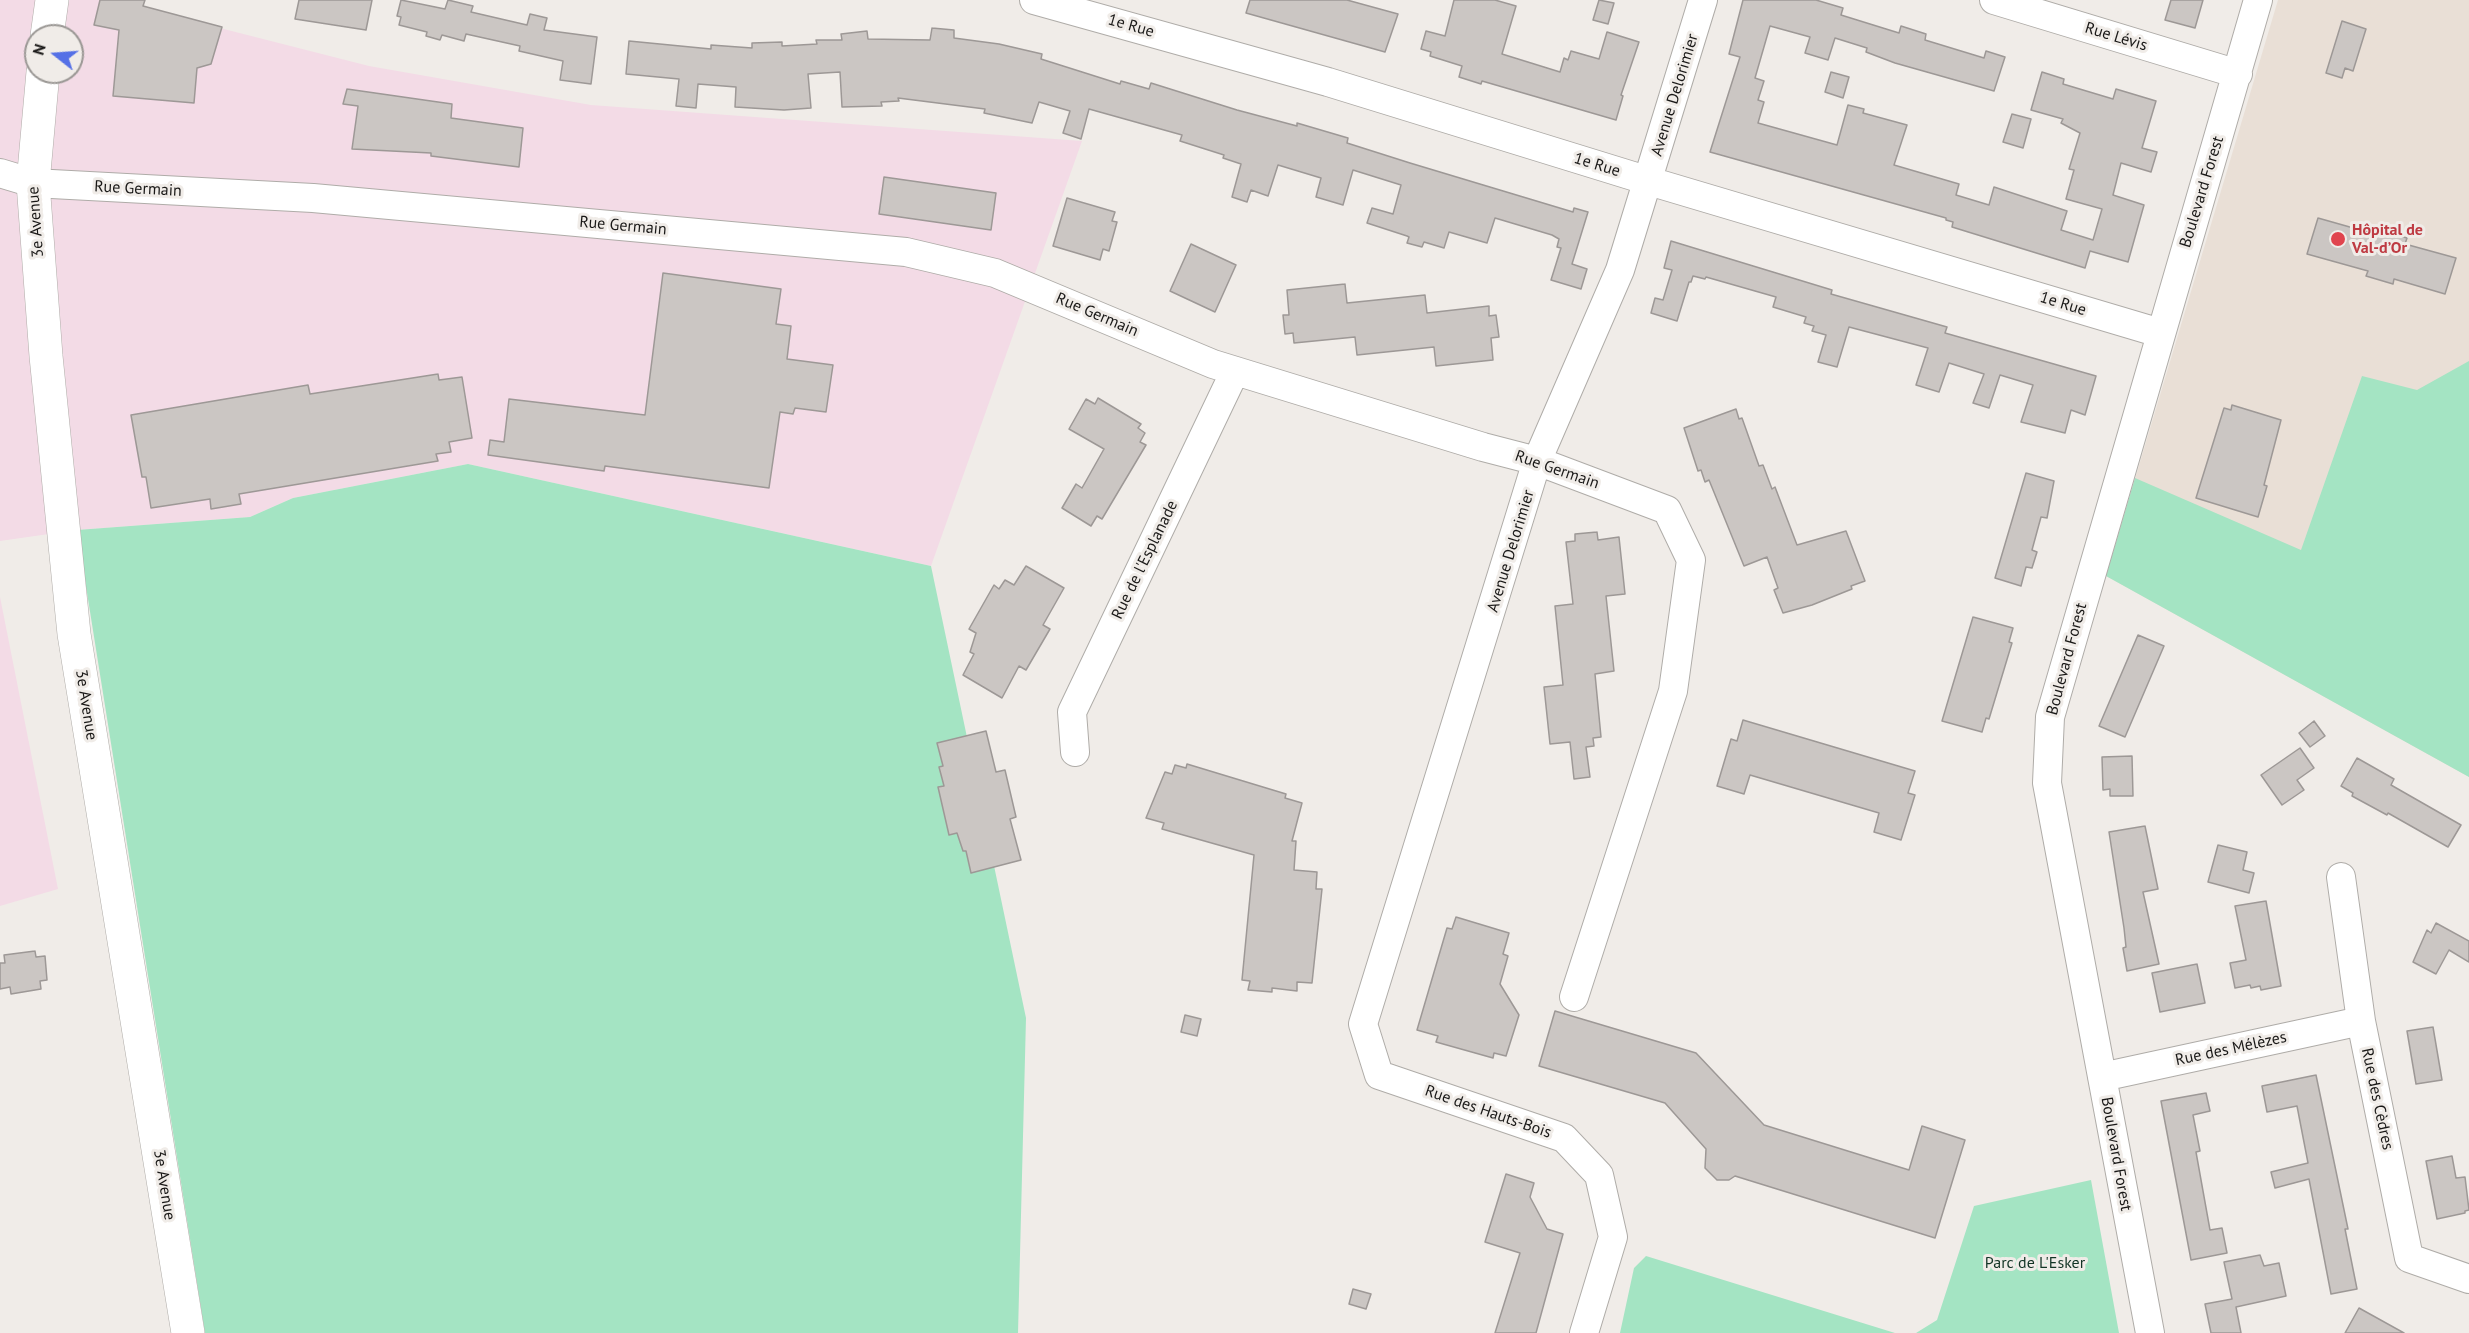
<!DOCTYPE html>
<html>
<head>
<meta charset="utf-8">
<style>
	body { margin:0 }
	#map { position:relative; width:2469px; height:1333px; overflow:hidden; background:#f0ece8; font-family:"PT Sans",sans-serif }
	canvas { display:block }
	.north { position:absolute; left:24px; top:24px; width:60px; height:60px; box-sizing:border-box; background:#f0ece8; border:2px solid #9a9794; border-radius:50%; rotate:287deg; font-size:16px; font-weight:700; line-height:24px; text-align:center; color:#191817 }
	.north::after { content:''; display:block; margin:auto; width:21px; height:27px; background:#5570e6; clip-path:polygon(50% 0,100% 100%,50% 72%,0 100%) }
</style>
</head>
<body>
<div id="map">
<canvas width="2469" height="1333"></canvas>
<div class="north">N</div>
</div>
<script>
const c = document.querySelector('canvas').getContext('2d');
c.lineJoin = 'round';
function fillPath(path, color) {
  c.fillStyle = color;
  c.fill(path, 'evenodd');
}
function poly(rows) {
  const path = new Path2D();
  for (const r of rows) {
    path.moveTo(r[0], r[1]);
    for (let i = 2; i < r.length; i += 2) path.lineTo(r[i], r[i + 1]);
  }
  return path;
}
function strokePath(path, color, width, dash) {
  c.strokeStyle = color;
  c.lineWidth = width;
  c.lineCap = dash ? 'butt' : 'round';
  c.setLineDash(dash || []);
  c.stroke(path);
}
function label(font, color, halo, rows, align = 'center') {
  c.font = font + ' "PT Sans",sans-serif';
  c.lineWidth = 6;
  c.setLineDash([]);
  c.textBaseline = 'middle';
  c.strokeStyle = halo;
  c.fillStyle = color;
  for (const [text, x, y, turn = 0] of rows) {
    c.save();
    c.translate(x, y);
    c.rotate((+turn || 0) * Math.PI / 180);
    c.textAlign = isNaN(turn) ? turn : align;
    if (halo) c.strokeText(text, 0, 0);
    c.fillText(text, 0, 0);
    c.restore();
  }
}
const commercial = poly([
	[0,0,110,0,369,66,591,105,1082,141,931,566,468,464,293,498,250,517,77,530,0,541],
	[36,36,72,36,72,72,36,72],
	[0,597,58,889,0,906]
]);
const built = poly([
	[2278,0,2469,0,2469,777,2106,576]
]);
const green = poly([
	[2469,361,2469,777,2106,576,2135,478,2301,550,2362,376,2417,390],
	[468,464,931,566,1026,1018,1018,1333,205,1333,77,530,250,517,293,498],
	[2091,1180,2119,1333,1916,1333,1937,1320,1974,1206],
	[1646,1256,1895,1333,1896,1333,1620,1333,1634,1268]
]);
const building = poly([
	[100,0,145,0,143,6,222,27,211,64,197,68,194,103,113,96,119,30,94,25,100,0],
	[299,0,372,0,366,30,295,19,299,0],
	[401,0,445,9,448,0,473,6,471,12,527,25,530,14,547,18,544,30,597,37,591,84,560,80,563,61,519,51,520,46,466,34,464,41,442,35,440,40,426,36,427,32,399,25,401,17,397,16,401,0],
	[1250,0,1347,0,1398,14,1385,52,1246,13,1250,0],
	[1454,0,1495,0,1516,6,1502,54,1560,72,1564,58,1568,60,1571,51,1599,59,1607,32,1639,42,1621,95,1623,96,1616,120,1482,81,1481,84,1459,77,1462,66,1430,56,1431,52,1421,49,1426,31,1445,36,1454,0],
	[1599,0,1614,3,1608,24,1593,20,1599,0],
	[1743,0,1816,0,1843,8,1841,15,1899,33,1901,26,1926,34,1925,40,1984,58,1986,51,2005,57,1994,91,1895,63,1866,52,1867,48,1835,38,1828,60,1805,53,1810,37,1770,26,1755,78,1764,81,1758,100,1764,102,1758,123,1837,145,1848,105,1864,109,1863,113,1907,125,1894,165,1959,184,1956,195,1989,205,1994,187,2067,211,2061,230,2093,240,2102,209,2066,199,2074,170,2069,169,2080,133,2061,123,2063,119,2031,110,2042,72,2064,79,2063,84,2113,99,2116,89,2156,101,2142,148,2157,152,2151,172,2121,163,2113,195,2144,205,2128,262,2090,251,2085,268,1952,227,1953,222,1946,220,1946,218,1710,152,1740,57,1729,54,1743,0],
	[2171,0,2203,0,2195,28,2165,20,2171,0],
	[2342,21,2366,29,2353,71,2345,68,2342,78,2326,73,2342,21],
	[932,28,954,30,954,38,999,44,1042,54,1041,59,1120,84,1121,81,1149,89,1151,83,1237,110,1297,126,1297,123,1348,138,1347,143,1410,163,1573,212,1574,208,1588,212,1572,264,1587,269,1581,289,1551,280,1561,248,1557,247,1559,239,1552,235,1495,218,1487,243,1449,232,1444,248,1424,242,1422,247,1407,243,1409,237,1407,236,1367,223,1372,208,1393,214,1401,185,1353,170,1343,205,1316,197,1321,178,1278,165,1268,196,1251,190,1247,202,1232,197,1241,164,1223,158,1224,155,1180,141,1182,135,1089,109,1081,139,1063,133,1070,111,1039,102,1032,123,984,113,985,109,898,98,899,101,881,102,882,106,842,107,840,72,808,74,811,108,784,110,735,107,736,87,698,84,696,108,676,106,679,79,626,74,629,41,711,49,711,45,752,48,752,43,782,42,782,46,817,44,816,40,842,40,841,34,867,31,868,39,930,40,932,28],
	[1831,72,1849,77,1843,98,1825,92,1831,72],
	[347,89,452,104,451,118,523,128,519,167,431,156,431,153,352,149,358,106,343,104,347,89],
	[2012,114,2031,119,2023,148,2003,142,2012,114],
	[884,177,996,193,991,230,879,214,884,177],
	[1067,198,1115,212,1112,221,1117,222,1109,251,1103,249,1100,260,1053,246,1067,198],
	[2318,218,2378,235,2379,230,2407,238,2405,244,2456,258,2445,294,2394,279,2393,284,2366,276,2368,271,2307,254,2318,218],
	[1671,241,1832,290,1831,294,1947,327,1945,333,2096,376,2085,415,2071,410,2065,433,2021,422,2033,385,2000,375,1989,408,1973,403,1984,374,1949,363,1939,392,1916,385,1928,348,1849,327,1837,367,1818,362,1826,335,1812,331,1814,326,1804,323,1806,317,1773,307,1776,297,1706,277,1705,279,1693,276,1691,282,1689,282,1677,321,1651,313,1655,298,1663,300,1672,270,1664,268,1671,241],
	[1191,244,1236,265,1215,312,1170,291,1191,244],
	[663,273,781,289,776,324,791,326,787,359,833,365,826,412,795,408,793,414,780,412,769,488,605,466,604,471,488,455,490,440,504,442,509,399,645,415,663,273],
	[1345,284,1347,303,1425,295,1427,313,1489,306,1489,316,1496,315,1499,337,1491,338,1493,360,1436,366,1434,347,1357,355,1355,337,1294,343,1293,333,1285,334,1283,315,1289,315,1287,290,1345,284],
	[438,374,439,380,462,377,472,438,449,442,451,452,436,454,438,461,239,494,241,504,211,509,210,499,151,508,146,477,142,477,131,415,308,385,310,394,438,374],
	[1098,398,1141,424,1138,428,1145,433,1140,442,1146,445,1102,519,1097,516,1091,526,1062,508,1076,484,1082,488,1104,449,1069,429,1086,399,1095,404,1098,398],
	[2232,405,2281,420,2264,485,2267,486,2258,517,2196,498,2224,408,2231,410,2232,405],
	[1736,409,1739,419,1742,418,1759,466,1763,465,1772,489,1775,487,1797,545,1846,531,1865,581,1851,586,1852,589,1812,605,1783,613,1774,590,1778,588,1767,557,1744,566,1709,480,1705,482,1701,470,1698,471,1684,428,1736,409],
	[2026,473,2054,481,2047,518,2041,517,2032,550,2037,552,2032,568,2026,567,2021,586,1995,578,2026,473],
	[1597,532,1598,540,1619,537,1625,594,1606,596,1614,671,1595,674,1601,737,1593,738,1594,746,1586,747,1590,777,1574,779,1570,742,1550,744,1544,687,1563,685,1555,606,1573,604,1566,542,1575,541,1575,534,1597,532],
	[1026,566,1064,588,1043,625,1050,629,1026,670,1019,666,1002,698,963,675,974,654,970,652,976,633,969,629,994,585,999,589,1005,580,1014,585,1026,566],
	[1973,617,2013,628,2009,642,2012,643,1989,719,1986,718,1982,732,1942,721,1973,617],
	[2138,635,2164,646,2125,737,2099,726,2138,635],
	[1743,720,1915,771,1908,793,1915,795,1901,840,1874,832,1879,813,1750,775,1744,794,1717,786,1731,739,1737,741,1743,720],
	[2314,721,2325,736,2310,747,2299,733,2314,721],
	[986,731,996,772,1005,770,1016,817,1010,819,1021,860,971,873,966,851,963,851,957,833,949,835,938,787,944,786,939,767,943,766,937,743,986,731],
	[2300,748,2314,768,2297,780,2304,790,2282,805,2261,775,2300,748],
	[2132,756,2133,796,2110,796,2110,789,2103,790,2102,757,2132,756],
	[2357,758,2394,779,2391,785,2461,825,2448,847,2388,813,2387,815,2352,796,2353,793,2341,786,2357,758],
	[1187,764,1286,794,1285,798,1302,803,1292,841,1296,841,1294,870,1317,872,1316,889,1322,889,1312,983,1297,982,1297,991,1272,988,1272,992,1248,990,1250,981,1242,980,1254,855,1162,829,1164,823,1146,818,1165,772,1172,774,1175,765,1186,768,1187,764],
	[2145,826,2158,889,2143,892,2159,964,2127,971,2123,948,2126,947,2124,928,2109,832,2145,826],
	[2218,845,2247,852,2243,870,2254,873,2249,893,2208,882,2218,845],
	[2266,901,2281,986,2261,990,2260,986,2251,988,2250,985,2235,988,2230,963,2246,960,2235,906,2266,901],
	[1456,917,1509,933,1503,954,1508,956,1500,984,1519,1015,1506,1056,1494,1053,1493,1058,1436,1042,1438,1036,1417,1030,1447,928,1452,929,1456,917],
	[2436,923,2469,941,2469,962,2449,950,2436,974,2413,962,2427,930,2431,933,2436,923],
	[35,951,36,957,45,956,47,980,40,981,41,989,11,994,10,987,0,989,0,963,5,963,4,955,35,951],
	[2197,964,2205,1003,2160,1012,2152,973,2197,964],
	[1555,1011,1696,1053,1764,1125,1909,1170,1922,1126,1965,1140,1935,1238,1735,1176,1729,1180,1717,1180,1705,1168,1706,1149,1665,1103,1539,1066,1555,1011],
	[1185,1015,1201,1019,1197,1036,1181,1032,1185,1015],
	[2433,1027,2442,1080,2416,1084,2407,1031,2433,1027],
	[2316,1075,2348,1229,2345,1229,2357,1289,2331,1294,2309,1179,2275,1188,2271,1172,2308,1163,2297,1106,2267,1112,2262,1086,2316,1075],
	[2206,1093,2210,1111,2193,1115,2200,1151,2196,1152,2210,1230,2222,1228,2227,1253,2191,1260,2161,1101,2206,1093],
	[2452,1156,2456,1178,2465,1177,2469,1210,2465,1211,2465,1213,2437,1219,2426,1161,2452,1156],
	[1506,1174,1534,1183,1530,1197,1547,1229,1563,1234,1536,1333,1495,1333,1520,1253,1485,1242,1506,1174],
	[2260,1255,2264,1266,2279,1263,2286,1296,2236,1307,2241,1333,2211,1333,2205,1304,2232,1299,2224,1262,2260,1255],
	[1353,1289,1371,1294,1366,1309,1349,1304,1353,1289],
	[2359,1308,2404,1333,2345,1333,2359,1308]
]);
const minor = poly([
	[1034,0,1328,82,1649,181,2160,333],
	[1994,0,2238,74],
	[0,173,33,183,313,198,906,252,995,273,1213,364,1483,447,1537,461,1667,510,1691,560,1673,691,1574,997],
	[1075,752,1072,712,1235,371],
	[2341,877,2361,1021,2409,1258,2469,1279],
	[2102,1077,2361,1021],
	[1584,1333,1613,1237,1599,1175,1564,1138,1379,1075,1363,1024,1537,461,1620,270,1703,0],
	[2150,1333,2047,783,2050,717,2258,0]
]);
const major = poly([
	[47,36,52,0],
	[43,72,33,183,46,356,74,634,188,1333]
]);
const markers = [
	[2338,239,8,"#e0444e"]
];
const streetNames = [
	["1e Rue",1131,26,16],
	["Rue Lévis",2116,37,17],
	["Avenue Delorimier",1675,95,-73],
	["1e Rue",1597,165,17],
	["Rue Germain",138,189,3],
	["Boulevard Forest",2202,192,-73],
	["3e Avenue",36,222,-94],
	["Rue Germain",623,226,5],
	["1e Rue",2063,304,17],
	["Rue Germain",1097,315,23],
	["Rue Germain",1557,470,19],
	["Avenue Delorimier",1511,551,-73],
	["Rue de l'Esplanade",1145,560,-64],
	["Boulevard Forest",2067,659,-75],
	["3e Avenue",86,705,81],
	["Rue des Mélèzes",2231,1049,-12],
	["Rue des Cèdres",2377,1099,78],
	["Rue des Hauts-Bois",1488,1112,19],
	["Boulevard Forest",2116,1154,80],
	["3e Avenue",164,1185,81]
];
const healthNames = [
	["Hôpital de",2352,230],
	["Val-d’Or",2352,248]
];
const parkNames = [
	["Parc de L'Esker",2035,1263]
];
fillPath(commercial, '#f3dbe6');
fillPath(built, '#e9dfd6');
fillPath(green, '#a4e4c3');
fillPath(building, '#cbc6c3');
strokePath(building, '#9d9896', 1.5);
strokePath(minor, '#afaca8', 30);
strokePath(major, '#afaca8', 34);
strokePath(minor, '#fff', 28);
strokePath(major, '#fff', 33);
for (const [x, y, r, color] of markers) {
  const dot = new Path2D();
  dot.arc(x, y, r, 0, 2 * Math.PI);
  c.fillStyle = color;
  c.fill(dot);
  strokePath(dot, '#f0ece8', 2);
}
label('16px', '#191817', '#f0ece8', streetNames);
label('bold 16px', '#be3a42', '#f0ece8', healthNames, 'left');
label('16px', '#123425', '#f0ece8', parkNames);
</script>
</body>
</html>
